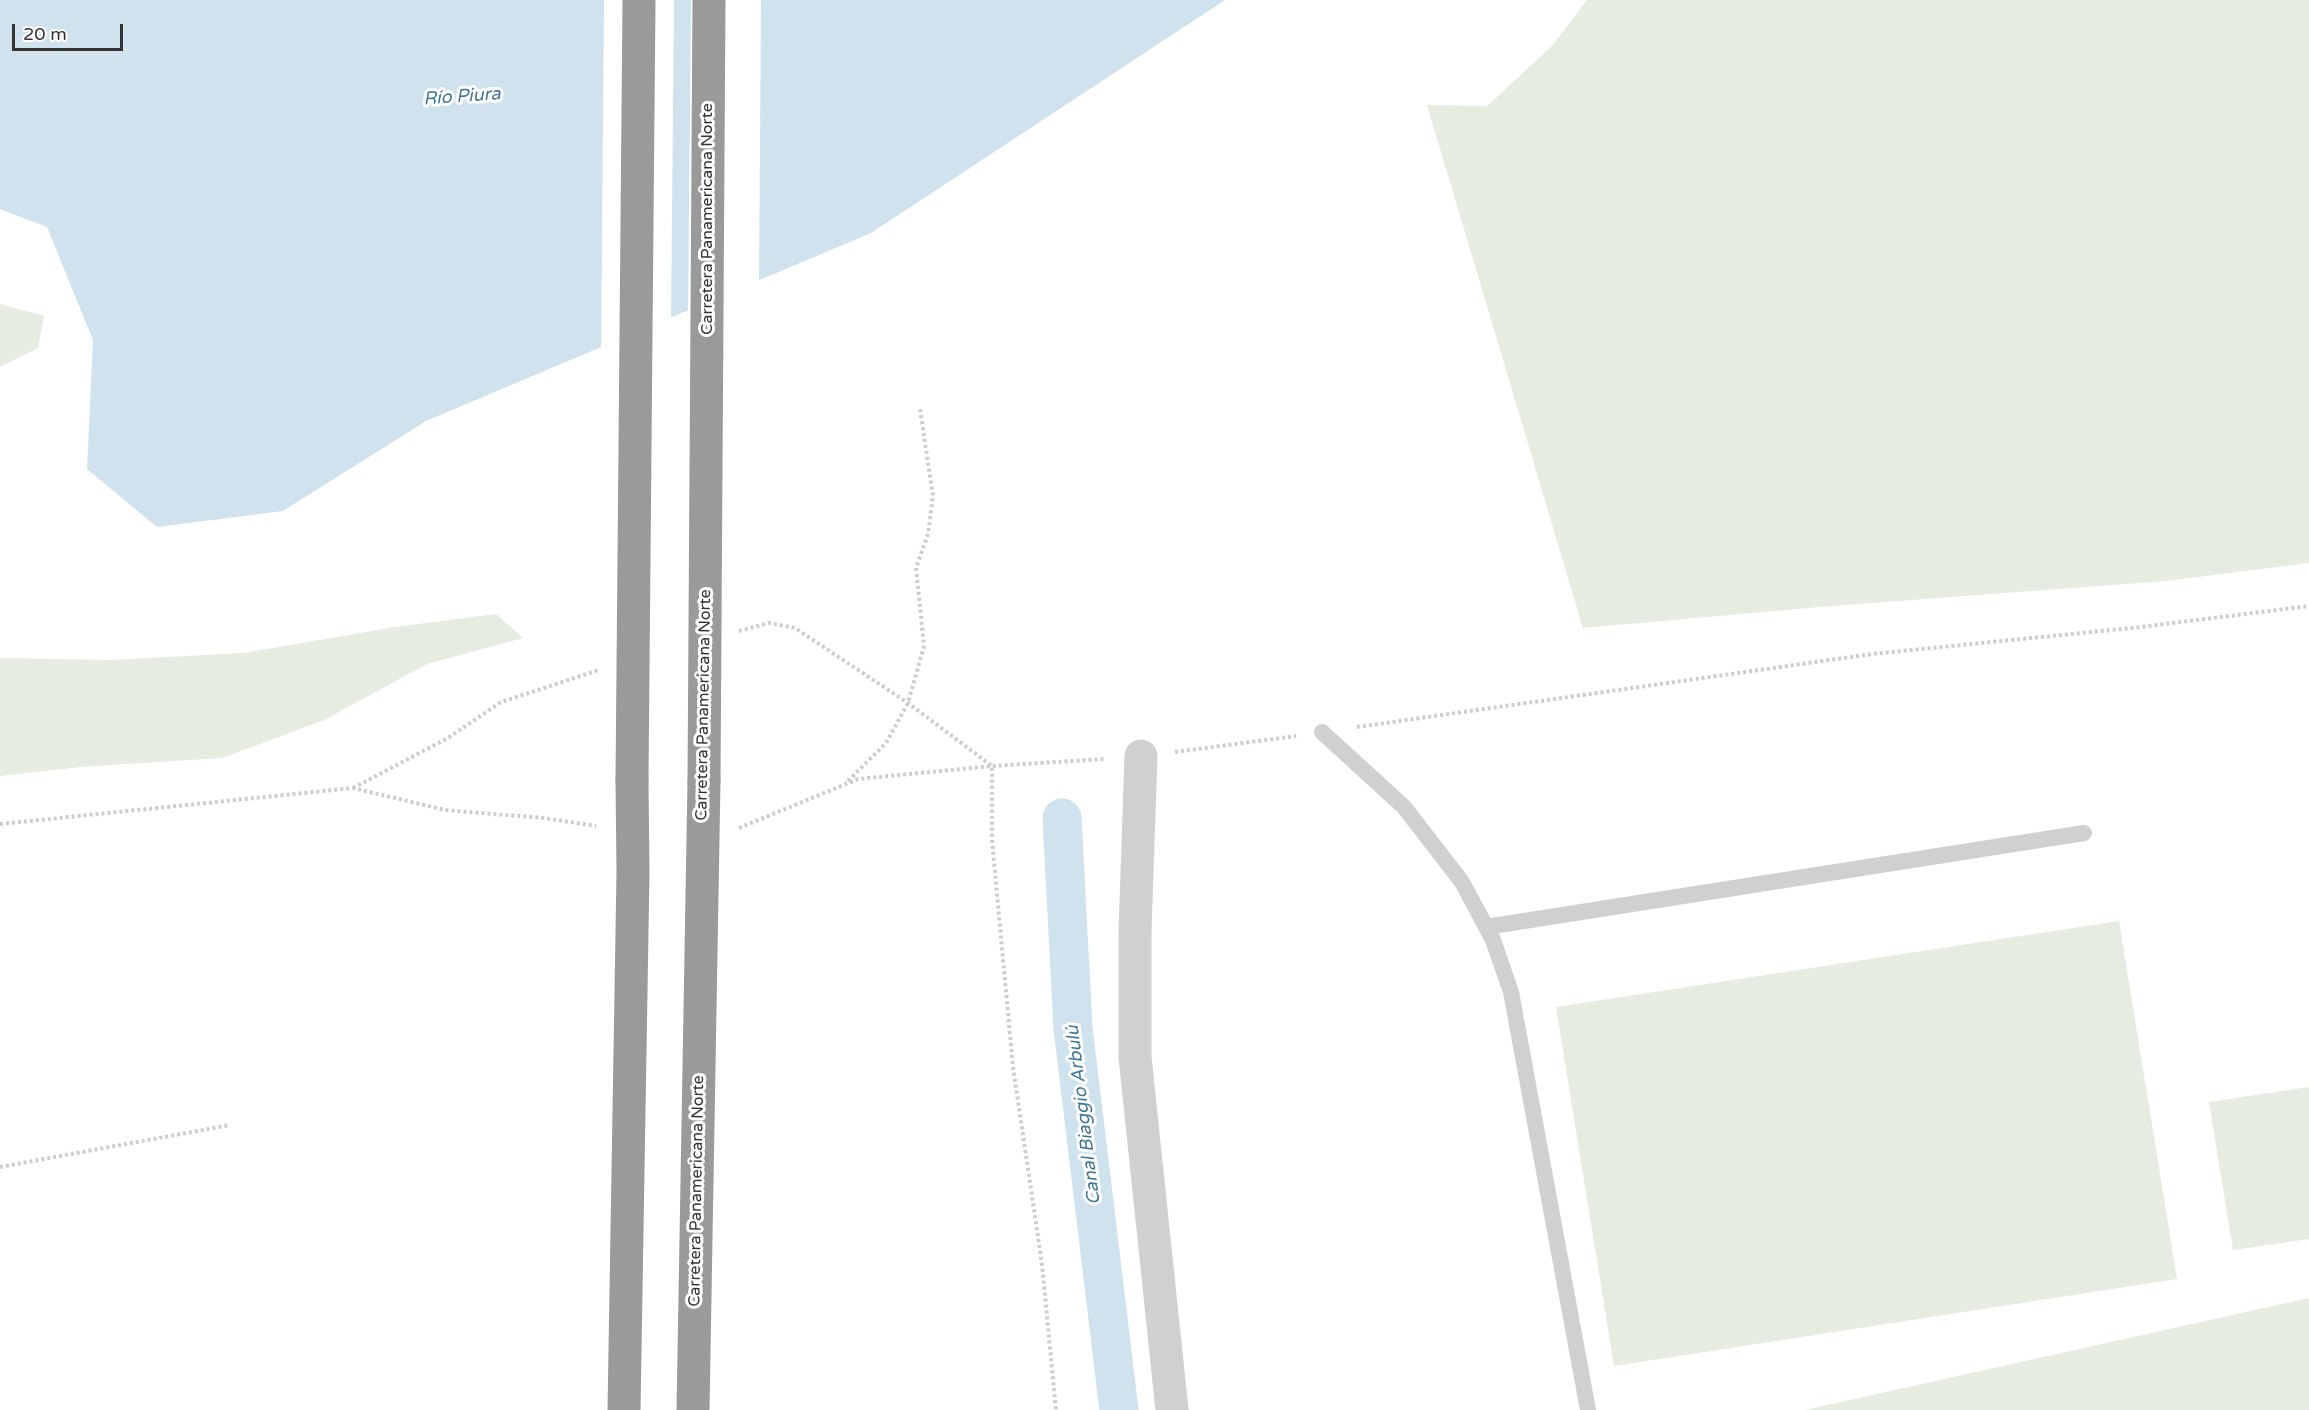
<!DOCTYPE html>
<html>
<head>
<meta charset="utf-8">
<style>
	body { margin:0 }
	#map { position:relative; width:2309px; height:1410px; overflow:hidden; background:#fff; font-family:"Varela Round",sans-serif }
	canvas { display:block }
	.scale { position:absolute; left:12px; top:24px; width:111px; height:27px; box-sizing:border-box; border:3px solid #333; border-top:0; padding-left:8px; font-size:18px; line-height:21px; white-space:nowrap; color:#333; -webkit-text-stroke:4px #fff; paint-order:stroke }
</style>
</head>
<body>
<div id="map">
<canvas width="2309" height="1410"></canvas>
<div class="scale">20 m</div>
</div>
<script>
const ctx = document.querySelector('canvas').getContext('2d');
ctx.lineJoin = 'round';
function fillPath(path, color) {
  ctx.fillStyle = color;
  ctx.fill(path, 'evenodd');
}
function stroke(path, color, width, dash) {
  ctx.strokeStyle = color;
  ctx.lineWidth = width;
  ctx.lineCap = dash ? 'butt' : 'round';
  ctx.setLineDash(dash || []);
  ctx.stroke(path);
}
function write(font, color, halo, rows, align = 'center') {
  ctx.font = font + ' "Varela Round",sans-serif';
  ctx.lineWidth = 6;
  ctx.setLineDash([]);
  ctx.textBaseline = 'middle';
  ctx.strokeStyle = halo;
  ctx.fillStyle = color;
  for (const [text, x, y, turn = 0] of rows) {
    ctx.save();
    ctx.translate(x, y);
    ctx.rotate((+turn || 0) * Math.PI / 180);
    ctx.textAlign = isNaN(turn) ? turn : align;
    if (halo) ctx.strokeText(text, 0, 0);
    ctx.fillText(text, 0, 0);
    ctx.restore();
  }
}
const green = new Path2D(`
	M1587 0H2309V563L2166 581 1831 606 1583 628 1427 105 1487 106 1552 46Z
	M0 304 44 316 38 348 0 367Z
	M496 614 523 638 427 664 324 720 222 758 80 767 0 776V658L110 660 244 653 395 627Z
	M2119 921 2177 1279 1614 1366 1556 1007Z
	M2309 1087V1239L2233 1250 2209 1102Z
	M2309 1298V1410H1805Z`);
const water = new Path2D(`
	M0 0H1225L871 233 426 421 283 511 157 527 87 469 93 340 47 227 0 209Z`);
const pier = new Path2D(`
	M604 0H674L671 320 601 350Z
	M691 0H761L759 284 688 313Z`);
const canal = new Path2D(`
	M1062 818 1073 1028 1119 1410`);
const path = new Path2D(`
	M739 631 769 623 795 628 908 703 992 766V840L1013 1067 1042 1264 1056 1410
	M1357 727 1872 654 2141 627 2309 606
	M1175 752 1296 736
	M848 781 886 743 908 703 924 646 916 568 928 534 933 496 920 409
	M353 788 448 738 501 702 599 670
	M0 824 353 788 445 810 544 818 596 826
	M739 828 858 779 992 766 1105 759
	M0 1167 230 1125`);
const service = new Path2D(`
	M1322 732 1404 807 1462 882 1493 940 1511 992 1588 1410
	M1486 927 2084 833`);
const minor = new Path2D(`
	M1141 756 1135 931V1057L1172 1410`);
const motorway = new Path2D(`
	M624 1410 633 872 632 780
	M693 1410 704 781`);
const motorwayBridge = new Path2D(`
	M632 780 639 0
	M704 781 709 0`);
const streetNames = [
	["Carretera Panamericana Norte",708,219,-90],
	["Carretera Panamericana Norte",704,705,-89],
	["Carretera Panamericana Norte",697,1191,-89]
];
const waterNames = [
	["Río Piura",462,97,-4],
	["Canal Biaggio Arbulú",1084,1115,-97]
];
fillPath(green, '#e6ecdf');
fillPath(water, '#cfe2ee');
fillPath(pier, '#fff');
stroke(canal, '#cfe2ee', 39);
stroke(path, '#cdcdcd', 4, [3, 3]);
stroke(service, '#d0d0d0', 16);
stroke(minor, '#d0d0d0', 33);
stroke(motorway, '#9a9a9a', 33);
stroke(motorwayBridge, '#9a9a9a', 33);
write('16px', '#333', '#fff', streetNames);
write('italic 18px', '#3f7597', '#fff', waterNames);
</script>
</body>
</html>
